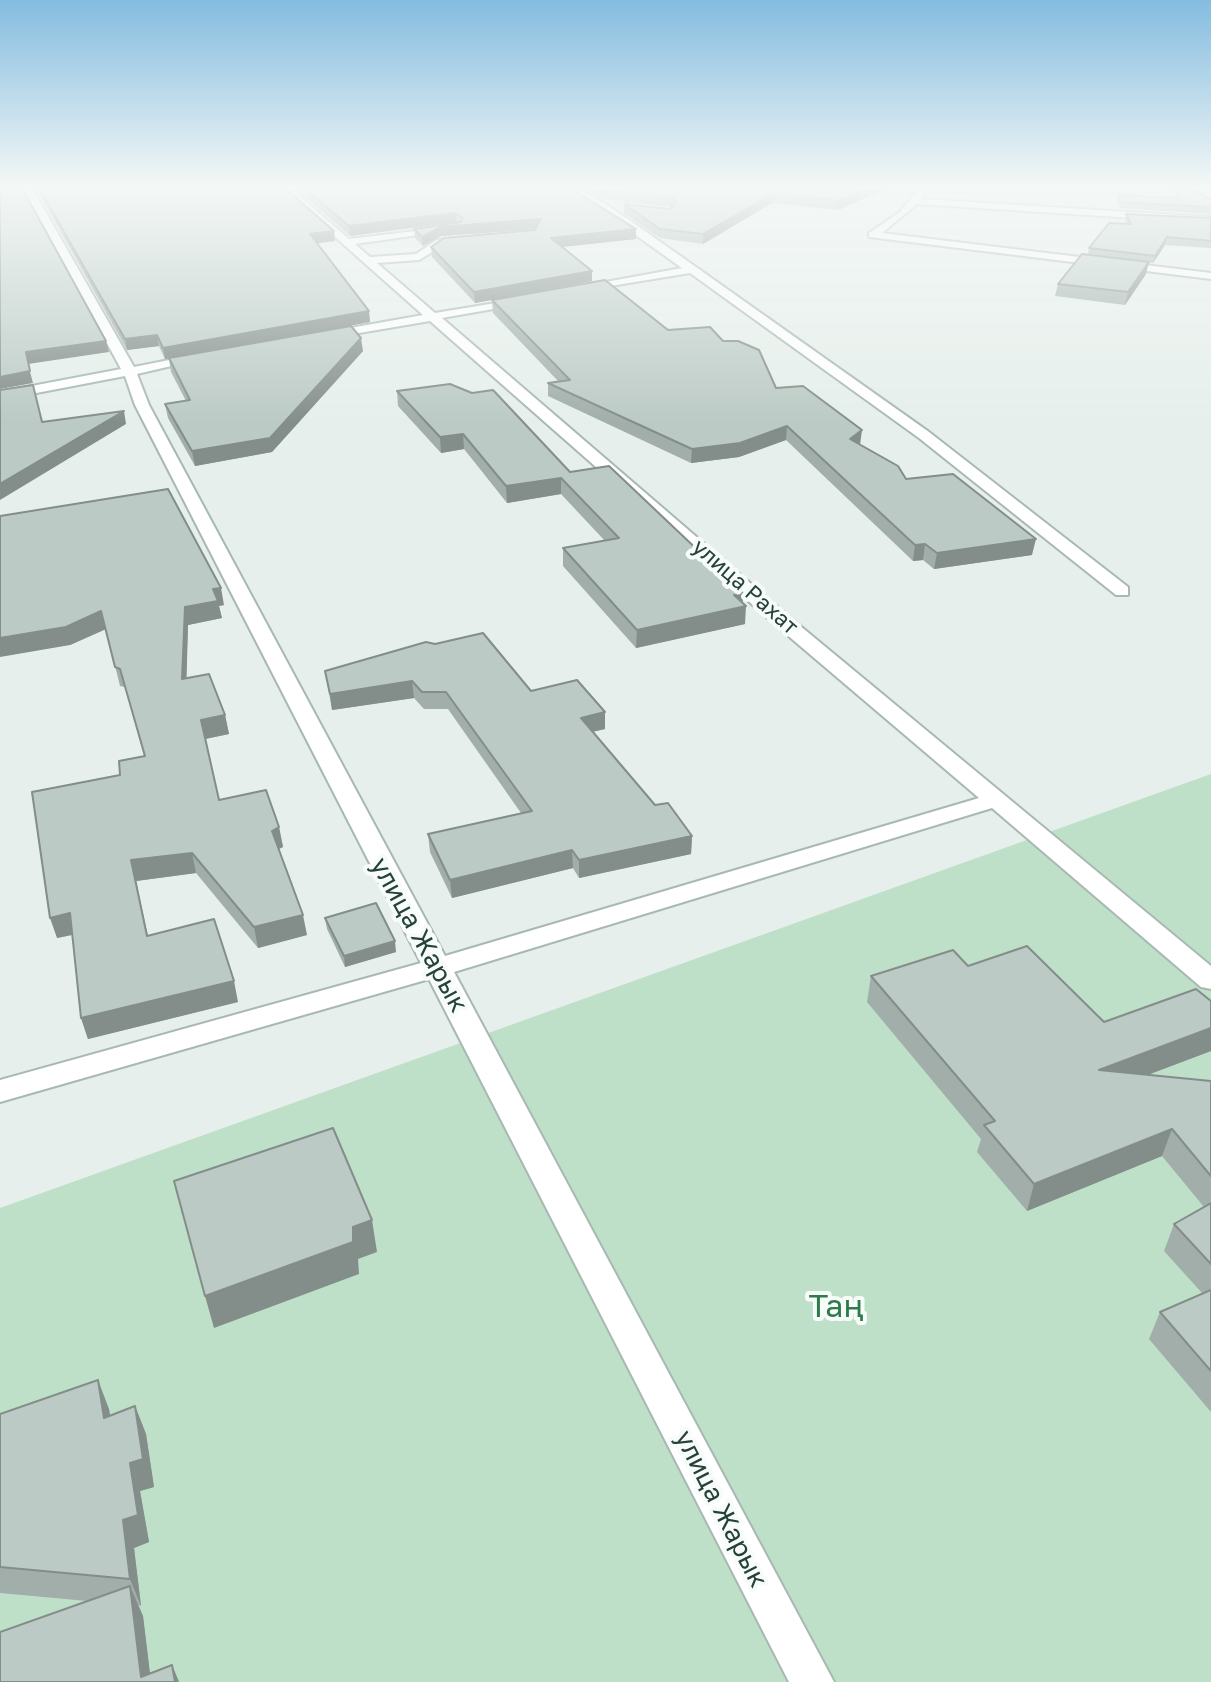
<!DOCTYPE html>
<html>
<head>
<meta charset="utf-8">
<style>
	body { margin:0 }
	canvas { display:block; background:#e6efeb }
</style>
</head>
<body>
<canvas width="1211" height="1682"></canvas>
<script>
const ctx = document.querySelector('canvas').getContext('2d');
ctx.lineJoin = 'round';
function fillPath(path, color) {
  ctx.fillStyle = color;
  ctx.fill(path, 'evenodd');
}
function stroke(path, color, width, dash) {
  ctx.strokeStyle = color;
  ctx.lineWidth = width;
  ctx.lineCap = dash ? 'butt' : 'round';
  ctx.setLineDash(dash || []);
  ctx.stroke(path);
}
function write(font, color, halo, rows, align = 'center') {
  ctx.font = font + ' "Golos Text",sans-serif';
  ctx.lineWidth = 8;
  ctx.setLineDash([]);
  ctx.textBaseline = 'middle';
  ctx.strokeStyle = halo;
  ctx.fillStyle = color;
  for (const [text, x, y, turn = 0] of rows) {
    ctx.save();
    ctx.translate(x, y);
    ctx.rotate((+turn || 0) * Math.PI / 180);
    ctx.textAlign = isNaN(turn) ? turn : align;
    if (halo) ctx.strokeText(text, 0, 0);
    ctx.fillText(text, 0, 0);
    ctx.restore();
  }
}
const green = new Path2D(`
	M1211 774V1682H0V1208Z`);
const street = new Path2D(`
	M23 188H32L134 367 199 354 206 358 137 374 149 405 445 956 979 798 779 628 430 321 318 340 316 337 322 333 423 315 280 188H290L349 239 448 227 453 230 355 244 370 257 416 254 437 240 465 238V242L444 245 419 260 377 263 435 313 526 298V302L522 304 442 318 793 620 1211 966V989L1201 987 992 808 454 972 834 1682H789L429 979 0 1102V1080L421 963 135 405 125 376 0 400V392L121 369Z
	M561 188C586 188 608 206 628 219L929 432 1128 587V595H1116L919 438 690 273 574 292 578 287 682 268 602 211Z
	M920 188H929L921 199 1211 217V223L917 204 882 233 1211 273V279L869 237V233L900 212Z`);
const wall = new Path2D(`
	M36 188H285L335 241 317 243 370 322 250 344 363 351 272 452 195 466 168 418 165 404 186 401 171 372 169 359H165L159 346 127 350Z
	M295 188H570L636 229V239L562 247 592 271V281L475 303 432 257 431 247 535 229 441 236 423 246 415 238 414 229 456 222 350 236Z
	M581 188H887L838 210 772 203 703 244 660 238 624 213V204L670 209 672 207 603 199Z
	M1172 188H1189L1211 199V214L1120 208 1117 202 1118 195 1176 198Z
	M1126 214 1211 218V248L1165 245 1153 263 1148 262 1146 274 1125 305 1055 296 1058 284 1088 255 1089 248 1126 224 1125 220Z
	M492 300 668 330 723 341 776 388 860 445 906 479 1032 555 934 569 923 560 913 561 786 440 739 457 691 463 548 396V383L558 381 493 313Z
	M397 391 570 472 743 593V603L745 624 636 648 563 566V548L605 541 561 494 507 503 464 449 441 453 398 406Z
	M0 516 224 605 219 606 222 618 188 625 186 678 225 715 229 734 205 739 219 800 279 827 283 847 279 849 307 935 258 948 196 873 136 881 148 936 238 1002 88 1039 81 1018 72 935 57 938 120 775 144 756 125 687 120 686 106 629 70 645Z
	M325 671 531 691 605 729 593 732 655 805 692 836 691 854 579 878 573 868 452 898 430 852 428 834 521 813 448 709H424L414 698 332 710Z
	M325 918 396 952 345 967 327 929Z
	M968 966 1104 1022 1211 1051 1148 1075 1211 1081V1412L1149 1339 1160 1312 1202 1293 1164 1251 1174 1224 1204 1207 1162 1156 1027 1211 977 1152 981 1139 867 1002 871 976Z
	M135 1406 146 1434 154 1487 140 1491 149 1542 134 1548 141 1606 138 1605 143 1616 150 1674 172 1665 179 1682H0L87 1601 0 1593V1414L109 1409 110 1416Z`);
const shadedWall = new Path2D(`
	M868 188H887L838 210 839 201Z
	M772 194V203L703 244V234Z
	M455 213 456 222 350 236 349 226Z
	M541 219V229L441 236 423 246 422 237 440 227Z
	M636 229V239L551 248V238Z
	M334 231 335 241 311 244 310 234Z
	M1167 237 1165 245 1153 263 1155 256Z
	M1149 262 1146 274 1125 305 1128 292Z
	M592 271V281L475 303 474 292Z
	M369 311 370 322 165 359 163 348Z
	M157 335 159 346 127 350 125 339Z
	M361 338 363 351 272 452 195 466 192 451Z
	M106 341 109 352 28 364 33 383 0 389V377L26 352Z
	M124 411 126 424 0 500V484Z
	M787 426 786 440 739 457 691 463 692 449Z
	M862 430 860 445 850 439Z
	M463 434 464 449 441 453 440 437Z
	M561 478V494L507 503 506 486Z
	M1036 539 1032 555 934 569 937 553Z
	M925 544 923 560 913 561 915 545Z
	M221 588 224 605 219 606 222 618 188 625 186 698 182 679 185 607 213 589Z
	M743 593 742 607 746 606 745 624 636 648 637 630 734 595Z
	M101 611 106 629 70 645 0 657V638Z
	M412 681 414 698 332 710 330 694Z
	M605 712V729L581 734V718Z
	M225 715 229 734 205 739 201 720Z
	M279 827 283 847 276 850 272 831Z
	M692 836 691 854 579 878V860Z
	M572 850 573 868 452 898 450 880Z
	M192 853 196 873 136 881 152 956 131 860Z
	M70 913 76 934 57 938 50 918Z
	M303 915 307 935 258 948 254 927Z
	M395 941 396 952 345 967 344 956Z
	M234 981 238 1002 88 1039 81 1018Z
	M1211 1028V1051L1091 1096 1099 1070Z
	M1172 1129 1162 1156 1027 1211 1034 1184Z
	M372 1220 377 1252 358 1259 359 1274 214 1328 205 1296 353 1227Z
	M98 1380 109 1409 115 1446 104 1418Z
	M135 1406 146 1434 154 1487 140 1491 149 1542 134 1548 141 1606 130 1579 123 1520Z
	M130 1586 143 1616 151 1682 141 1677Z
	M172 1665 179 1682H175Z`);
const building = new Path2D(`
	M0 188H22L106 341 26 352 30 371 0 377Z
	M39 188H285L334 231 310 234 369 311 163 348 157 335 125 339Z
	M304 188H570L636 229 551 238 592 271 474 292 431 247 444 238 535 230 541 219 440 227 422 237 414 229 461 222 463 218 455 213 349 226Z
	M599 188H868L839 201 772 194 703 234 660 229 624 204 670 209 676 203 674 198 603 190Z
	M1176 188H1189L1211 199V207L1121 202 1118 195 1180 198Z
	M1126 214 1211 218V241L1167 237 1155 256 1089 248 1109 223 1131 224Z
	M1082 254 1149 262 1128 292 1058 284Z
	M605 280 668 330 710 327 723 341H738L759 350 776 388 803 386 862 430 850 439 898 466 906 479 953 474 1036 539 937 553 925 544 915 545 787 426 740 443 692 449 548 383 570 380 492 300Z
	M351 326 361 338 270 438 192 451 165 404 190 400 169 358Z
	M450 384 472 393 493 390 570 472 609 466 743 593 734 595 746 606 637 630 563 548 619 538 561 478 506 486 463 434 440 437 397 391Z
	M33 385 42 422 124 411 0 484V390Z
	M168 489 221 588 213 589 218 601 185 607 182 679 209 674 225 715 201 720 219 800 266 790 279 827 272 831 303 915 254 927 192 853 131 860 147 936 214 919 234 981 81 1018 70 913 50 918 32 792 120 775 119 761 145 756 120 669 115 667 101 611 66 627 0 638V516Z
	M483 633 531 691 577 680 605 712 581 718 655 805 668 803 692 836 579 860 572 850 450 880 428 834 532 811 446 692H422L412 681 330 694 325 671 426 642 435 644Z
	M376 903 395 941 344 956 325 918Z
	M1027 946 1104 1022 1196 989 1211 1001V1028L1099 1070 1211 1081V1176L1172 1129 1034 1184 984 1125 995 1121 871 976 953 950 968 966Z
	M333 1128 372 1220 353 1227V1242L205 1296 174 1181Z
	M1211 1203V1264L1174 1224Z
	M1211 1290V1371L1160 1312Z
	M98 1380 104 1418 135 1406 143 1459 130 1463 138 1515 123 1520 130 1579 0 1567V1414Z
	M130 1586 141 1677 172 1665 175 1682H0V1632Z`);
const farStreetnames = [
	["улица Рахат",745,587,41]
];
const streetNames = [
	["улица Жарык",419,935,61],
	["улица Жарык",721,1509,63]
];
const nearParknames = [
	["Таң",836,1307]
];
fillPath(green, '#bfe0c8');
stroke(street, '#a8b8b2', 4);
fillPath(street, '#fff');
fillPath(wall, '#a1aea9');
fillPath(shadedWall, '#838d89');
fillPath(building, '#bbcac4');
stroke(building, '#838d89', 2);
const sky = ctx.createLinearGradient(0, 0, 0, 424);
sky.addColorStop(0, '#84bce0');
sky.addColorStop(0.44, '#f4f8f6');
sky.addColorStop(1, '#f4f8f600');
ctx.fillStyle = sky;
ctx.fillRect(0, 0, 1211, 424);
write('22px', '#24423a', '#f7fbf9', farStreetnames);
write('26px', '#24423a', '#f7fbf9', streetNames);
write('32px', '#2d7a4b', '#f7fbf9', nearParknames);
</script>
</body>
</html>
